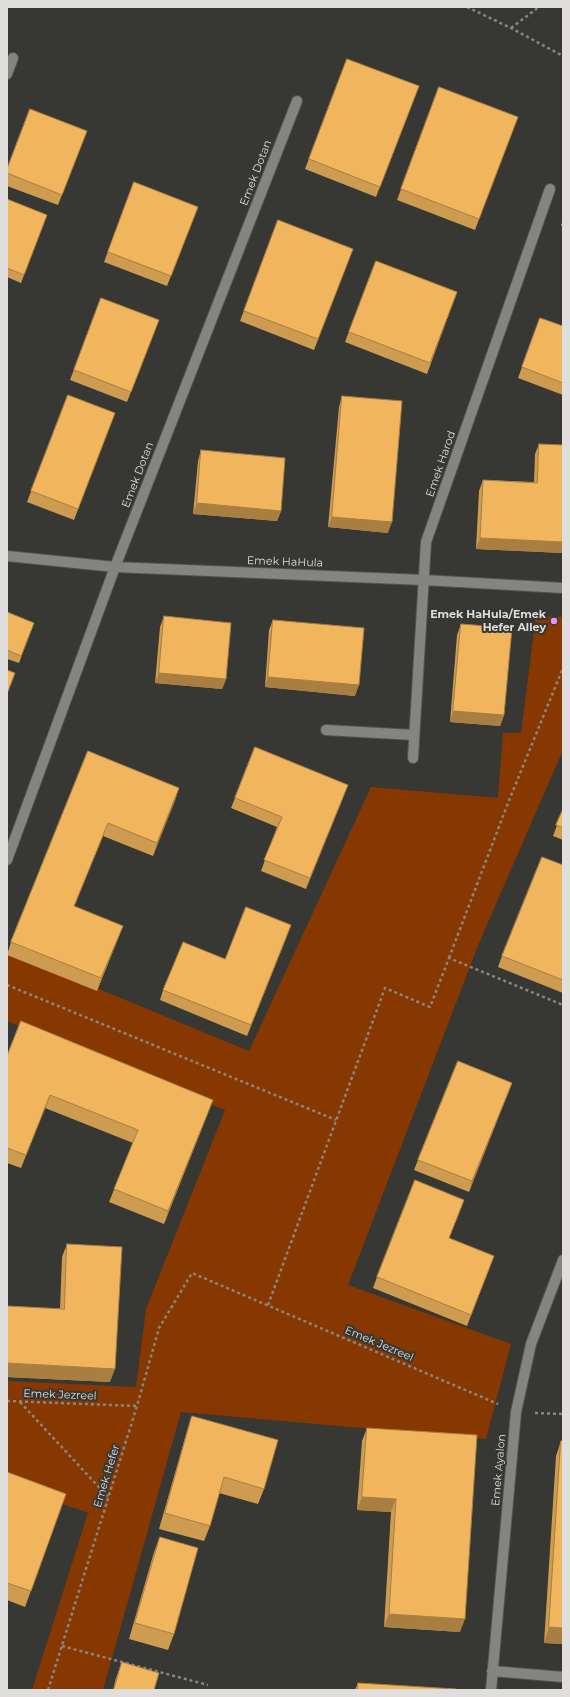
<!DOCTYPE html>
<html>
<head>
<meta charset="utf-8">
<style>
	body { margin:0 }
	#map { position:relative; width:570px; height:1697px; overflow:hidden; background:#373734; font-family:Montserrat,sans-serif }
	canvas { display:block }
	.frame { position:absolute; inset:0; border:8px solid #dfdedd; pointer-events:none }
</style>
</head>
<body>
<div id="map">
<canvas width="570" height="1697"></canvas>
<div class="frame"></div>
</div>
<script>
const ctx = document.querySelector('canvas').getContext('2d');
ctx.lineJoin = 'round';
function fillPath(path, color) {
  ctx.fillStyle = color;
  ctx.fill(path, 'evenodd');
}
function stroke(path, color, width, dash) {
  ctx.strokeStyle = color;
  ctx.lineWidth = width;
  ctx.lineCap = dash ? 'butt' : 'round';
  ctx.setLineDash(dash || []);
  ctx.stroke(path);
}
function write(font, color, halo, rows, align = 'center') {
  ctx.font = font + ' Montserrat,sans-serif';
  ctx.lineWidth = 4;
  ctx.setLineDash([]);
  ctx.textBaseline = 'middle';
  ctx.strokeStyle = halo;
  ctx.fillStyle = color;
  for (const [text, x, y, turn = 0] of rows) {
    ctx.save();
    ctx.translate(x, y);
    ctx.rotate((+turn || 0) * Math.PI / 180);
    ctx.textAlign = isNaN(turn) ? turn : align;
    if (halo) ctx.strokeText(text, 0, 0);
    ctx.fillText(text, 0, 0);
    ctx.restore();
  }
}
const green = new Path2D(`
	M536 616 563 617V750L479 943 348 1285 511 1344 486 1439 181 1412 103 1690H32L88 1513 7 1484V1381L136 1387 146 1309 225 1110 7 1021V951L249 1051 371 787 498 798 503 733H521Z`);
const path = new Path2D(`
	M467 7 511 28 563 56
	M511 28 539 7
	M449 958 508 803 563 668
	M7 985 336 1120
	M268 1305 385 988 430 1007 449 958 563 1005
	M7 1401 137 1406
	M20 1402 108 1497
	M535 1413 563 1414
	M62 1646 208 1685
	M48 1690 137 1406 159 1328 192 1273 498 1404`);
const minor = new Path2D(`
	M7 74 13 58
	M7 556 115 567 424 580 563 588
	M326 730 414 735
	M413 758 426 542 550 189
	M7 860 115 567 297 101
	M492 1671 563 1677
	M491 1690 516 1412 531 1344 563 1260`);
const wall = new Path2D(`
	M347 59 419 86 376 197 305 169Z
	M439 87 518 117 475 230 397 200Z
	M87 131 58 205 7 186V169Z
	M134 182 198 207 167 286 104 262Z
	M7 199 47 215 21 283 7 277Z
	M278 220 353 249 314 350 240 321Z
	M563 221V228L561 225Z
	M376 261 457 292 427 374 345 342Z
	M101 298 159 320 127 402 70 380Z
	M540 318 563 326V395L518 378Z
	M68 395 115 413 74 520 27 502Z
	M342 396 388 533 328 527 339 407Z
	M539 444 563 553 476 549 479 491 483 480 534 482 535 454Z
	M201 450 281 511 277 521 193 514 198 461Z
	M7 612 34 623 19 663 7 659Z
	M164 616 226 679 222 689 155 683 160 627Z
	M273 620 355 696 265 687 269 630Z
	M461 624 504 715 500 726 450 722 457 635Z
	M88 751 179 788 153 856 103 836 74 907 123 926 97 991 7 955 11 942Z
	M344 795 306 889 261 871 277 827 231 808 235 798Z
	M563 809V840L553 836Z
	M563 865V993L498 967 502 956Z
	M287 936 247 1036 160 1000 163 990 225 959Z
	M7 1056 208 1113 164 1224 109 1202 133 1143 45 1108 21 1168 7 1163Z
	M508 1093 469 1192 414 1170 418 1160Z
	M460 1211 449 1238 494 1256 467 1326 373 1288 377 1277Z
	M67 1244 110 1382 7 1377V1306L60 1309 62 1257Z
	M192 1416 264 1489 258 1504 219 1493 210 1526 204 1541 159 1529 187 1431Z
	M367 1428 460 1632 384 1627 391 1512 357 1510 362 1441Z
	M561 1441 563 1644 544 1643 556 1456Z
	M7 1472 66 1494 25 1607 7 1600Z
	M160 1537 174 1634 168 1650 129 1639 154 1552Z
	M122 1662 154 1690H113L116 1678Z
	M358 1683 456 1690H355Z`);
const shadedWall = new Path2D(`
	M197 503 281 511 277 521 193 514Z
	M332 517 392 522 388 533 328 527Z
	M480 538 563 542V553L476 549Z
	M159 673 226 679 222 689 155 683Z
	M268 677 359 685 355 696 265 687Z
	M453 711 504 715 500 726 450 722Z
	M348 785 344 795 306 889 310 878Z
	M179 788 175 801 153 856 157 843Z
	M108 823 103 836 69 919 74 906Z
	M291 925 287 936 247 1036 251 1025Z
	M123 926 118 939 97 991 101 978Z
	M512 1083 508 1093 469 1192 472 1181Z
	M50 1095 45 1108 21 1168 26 1155Z
	M213 1100 208 1113 164 1224 168 1211Z
	M7 1363 115 1369 110 1382 7 1377Z
	M362 1497 396 1499 391 1512 357 1510Z
	M389 1614 465 1619 460 1632 384 1627Z
	M549 1627 563 1628V1644L544 1643Z`);
const building = new Path2D(`
	M347 59 419 86 380 187 309 159Z
	M439 87 518 117 479 219 401 189Z
	M30 109 87 131 62 195 7 173V169Z
	M134 182 198 207 171 276 108 252Z
	M7 199 47 215 24 275 7 268Z
	M278 220 353 249 318 339 244 311Z
	M376 261 457 292 430 363 349 332Z
	M101 298 159 320 131 392 74 370Z
	M540 318 563 326V383L522 367Z
	M68 395 115 413 78 509 31 491Z
	M342 396 402 401 392 522 332 517Z
	M539 444 563 445V542L480 538 483 480 537 483Z
	M201 450 285 458 281 511 197 503Z
	M7 612 34 623 21 656 7 650Z
	M164 616 231 623 226 679 159 673Z
	M273 620 364 628 359 685 268 677Z
	M461 624 512 628 504 715 453 711Z
	M7 670 15 673 7 694Z
	M255 747 348 785 310 878 264 860 282 817 235 798Z
	M88 751 179 788 157 843 108 823 74 906 123 926 101 978 11 942Z
	M563 809V828L556 825Z
	M542 857 563 865V980L502 956Z
	M246 907 291 925 251 1025 163 990 183 942 225 959Z
	M21 1021 213 1100 168 1211 114 1189 138 1130 50 1095 26 1155 7 1148V1056Z
	M458 1061 512 1083 472 1181 418 1160Z
	M415 1180 464 1200 449 1238 494 1256 471 1315 377 1277Z
	M67 1244 122 1247 115 1369 7 1363V1306L64 1309Z
	M192 1416 278 1440 264 1489 224 1477 210 1526 165 1513Z
	M367 1428 477 1435 465 1619 389 1614 396 1499 362 1497Z
	M561 1441H563V1628L549 1627Z
	M7 1472 66 1494 31 1591 7 1583Z
	M160 1537 198 1548 174 1634 135 1623Z
	M122 1662 159 1673 154 1690H114Z
	M358 1683 456 1689V1690H358Z`);
const markers = [
	[554,621,4,"#eb8dfb"]
];
const streetNames = [
	["Emek Dotan",256,173,-69],
	["Emek Harod",441,464,-71],
	["Emek Dotan",138,475,-69],
	["Emek HaHula",285,562,2],
	["Emek Jezreel",379,1344,23],
	["Emek Jezreel",60,1395,2],
	["Emek Ayalon",499,1470,-85],
	["Emek Hefer",107,1476,-73]
];
const poiNames = [
	["Emek HaHula/Emek",546,615],
	["Hefer Alley",546,628]
];
fillPath(green, '#873801');
stroke(minor, '#545452', 12);
stroke(path, '#878684', 2.5, [3, 3]);
stroke(minor, '#848481', 10);
fillPath(wall, '#ce9c50');
fillPath(shadedWall, '#a87f41');
fillPath(building, '#f0b55d');
stroke(building, '#a87f41', 1);
for (const [x, y, r, color] of markers) {
  const dot = new Path2D();
  dot.arc(x, y, r, 0, 2 * Math.PI);
  ctx.fillStyle = color;
  ctx.fill(dot);
  stroke(dot, '#373734', 1.5);
}
write('11px', '#dfdedd', '#373734', streetNames);
write('bold 11px', '#dfdedd', '#373734', poiNames, 'right');
</script>
</body>
</html>
